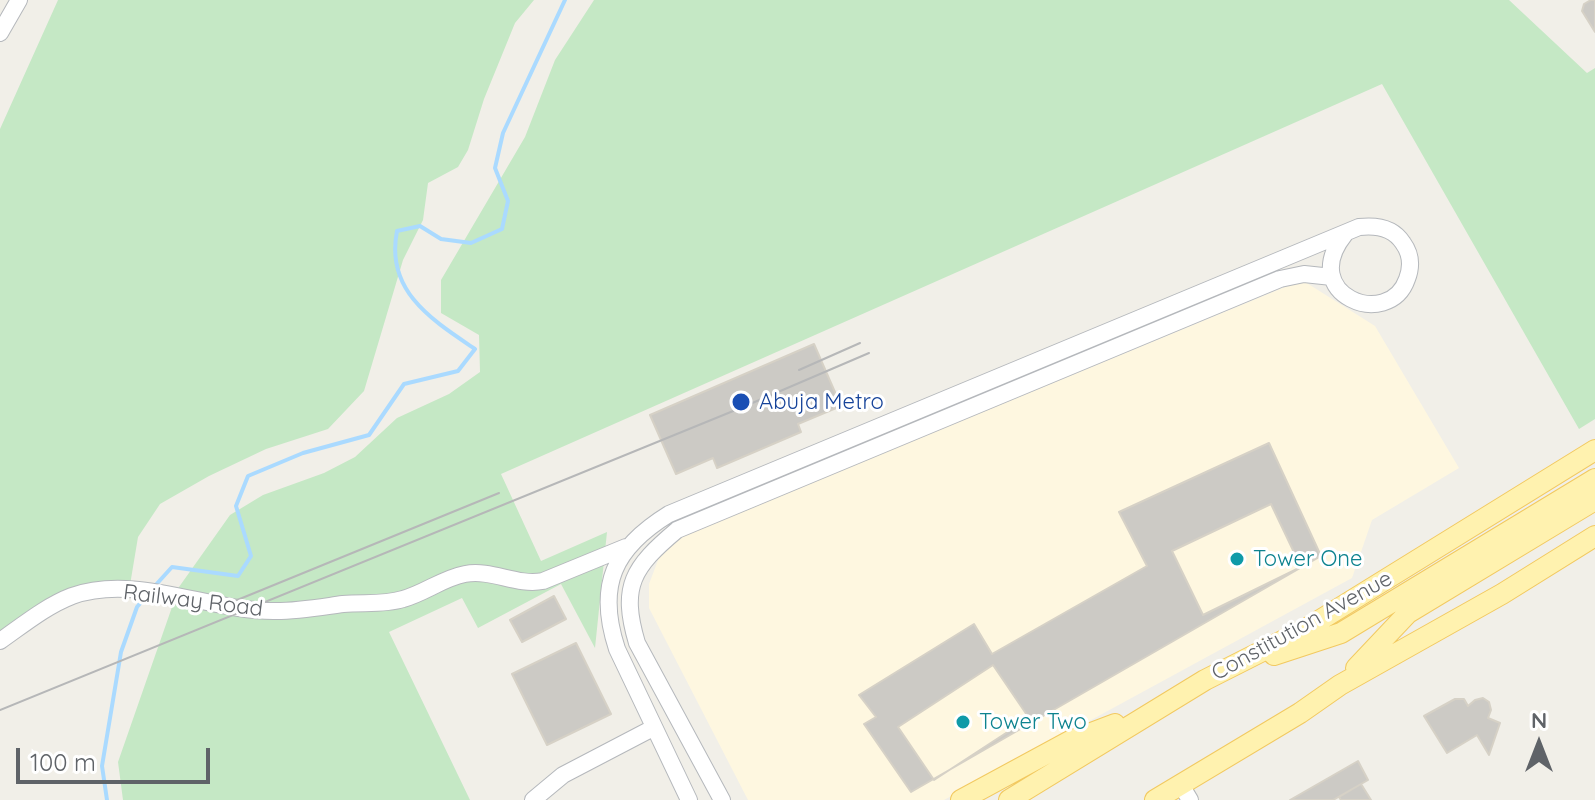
<!DOCTYPE html>
<html>
<head>
<meta charset="utf-8">
<style>
	body { margin:0 }
	#map { position:relative; width:1595px; height:800px; overflow:hidden; background:#f1efe8; font-family:Quicksand,sans-serif }
	canvas { display:block }
	.north { position:absolute; left:1499px; top:704px; width:80px; height:80px; -webkit-text-stroke:6px #fff; paint-order:stroke; rotate:0deg; font-size:22px; font-weight:700; line-height:32px; text-align:center; color:#5f6368 }
	.north::after { content:''; display:block; margin:auto; width:28px; height:36px; background:#5f6368; clip-path:polygon(50% 0,100% 100%,50% 72%,0 100%) }
	.scale { position:absolute; left:16px; top:748px; width:194px; height:36px; box-sizing:border-box; border:4px solid #5f6368; border-top:0; padding-left:10px; font-size:24px; line-height:28px; white-space:nowrap; color:#5f6368; -webkit-text-stroke:6px #fff; paint-order:stroke }
</style>
</head>
<body>
<div id="map">
<canvas width="1595" height="800"></canvas>
<div class="north">N</div>
<div class="scale">100 m</div>
</div>
<script>
const ctx = document.querySelector('canvas').getContext('2d');
ctx.lineJoin = 'round';
function fillPath(path, color) {
  ctx.fillStyle = color;
  ctx.fill(path, 'evenodd');
}
function stroke(path, color, width, dash) {
  ctx.strokeStyle = color;
  ctx.lineWidth = width;
  ctx.lineCap = dash ? 'butt' : 'round';
  ctx.setLineDash(dash || []);
  ctx.stroke(path);
}
function write(font, color, halo, rows, align = 'center') {
  ctx.font = font + ' Quicksand,sans-serif';
  ctx.lineWidth = 6;
  ctx.setLineDash([]);
  ctx.textBaseline = 'middle';
  ctx.strokeStyle = halo;
  ctx.fillStyle = color;
  for (const [text, x, y, turn = 0] of rows) {
    ctx.save();
    ctx.translate(x, y);
    ctx.rotate((+turn || 0) * Math.PI / 180);
    ctx.textAlign = isNaN(turn) ? turn : align;
    if (halo) ctx.strokeText(text, 0, 0);
    ctx.fillText(text, 0, 0);
    ctx.restore();
  }
}
const commercial = new Path2D(`
	M1302 280 1375 326 1459 468 1372 520 1352 578 944 800H748L649 608V584L660 555 681 537Z`);
const green = new Path2D(`
	M58 0H534L515 23 484 99 468 150 458 167 428 183 423 220 403 260 364 391 328 429 266 449 209 476 160 504 138 537 129 591H91L0 641V129Z
	M594 0H1509L1587 73 1595 68V419L1579 429 1382 84 501 474 541 561 607 532 595 648 561 584 478 628 462 598 389 632 470 800H123L118 762 179 587 230 515 263 495 324 473 355 457 397 418 449 394 480 372 479 335 441 313V280L525 137 555 60Z`);
const stream = new Path2D(`
	M153 588 172 567 238 576 251 556 236 506 248 476 303 453 369 435 404 384 458 371 475 349C432 320 385 291 397 231L420 226 441 239 471 243 502 229 508 201 495 168 503 133 565 0
	M107 800 102 766 121 652 137 607 148 594`);
const building = new Path2D(`
	M1591 0H1595V32L1582 11 1584 4Z
	M814 344 841 406 798 424 801 432 717 468 713 458 676 474 650 415Z
	M1269 443 1321 556 911 792 864 724 876 717 859 695 974 624 992 654 1147 566 1119 512Z
	M1271 504 1301 567 1203 615 1172 551Z
	M554 596 566 619 522 642 510 620Z
	M576 643 611 714 547 745 512 674Z
	M993 665 1029 718 934 780 898 727Z
	M1483 698 1489 702 1491 710 1488 718 1500 723 1489 755 1477 735 1447 753 1424 716 1455 699H1464L1468 706 1475 700Z
	M1358 761 1368 780 1333 800H1290Z
	M1361 784 1371 800H1341L1339 797Z`);
const minor = new Path2D(`
	M0 33 19 0
	M0 641C23 625 46 606 72 596 136 573 211 612 276 611 299 611 321 607 343 604 363 602 384 605 403 599 425 593 443 578 465 574 492 569 516 586 543 581L626 547
	M1181 785 1190 800
	M533 800 563 775 653 728
	M689 800 617 649C596 585 614 548 669 514L1359 227C1376 225 1393 227 1403 243 1411 254 1412 266 1407 279 1389 331 1296 295 1345 234
	M722 800 637 643C620 586 633 567 677 530L1280 279 1304 274 1332 277`);
const major = new Path2D(`
	M1274 655 1341 633 1595 479
	M1356 668 1408 613 1595 500
	M961 800 1070 741 1115 724
	M1009 800 1205 680 1304 630 1595 450
	M1155 800 1300 713 1340 685 1502 594 1595 536`);
const tram = new Path2D(`
	M799 370 860 343
	M225 605 499 493
	M0 710 743 407 869 353`);
const markers = [
	[741,402,10,"#1a4fb4"],
	[1237,559,8,"#0f9aa8"],
	[963,722,8,"#0f9aa8"]
];
const transitNames = [
	["Abuja Metro",759,402]
];
const cultureNames = [
	["Tower One",1253,559],
	["Tower Two",979,722]
];
const streetNames = [
	["Railway Road",193,601,7],
	["Constitution Avenue",1302,626,-29]
];
fillPath(commercial, '#fef7e0');
fillPath(green, '#c5e8c5');
stroke(stream, '#aadaff', 4);
fillPath(building, '#cccac5');
stroke(building, '#d6d1c6', 2);
stroke(minor, '#b5b8bc', 18);
stroke(major, '#f2c960', 22);
stroke(minor, '#fff', 16);
stroke(major, '#fff2af', 20);
stroke(tram, '#b6b7b8', 2);
for (const [x, y, r, color] of markers) {
  const dot = new Path2D();
  dot.arc(x, y, r, 0, 2 * Math.PI);
  ctx.fillStyle = color;
  ctx.fill(dot);
  stroke(dot, '#fff', 3);
}
write('22px', '#164399', '#fff', transitNames, 'left');
write('22px', '#0d838f', '#fff', cultureNames, 'left');
write('22px', '#5f6368', '#fff', streetNames);
</script>
</body>
</html>
